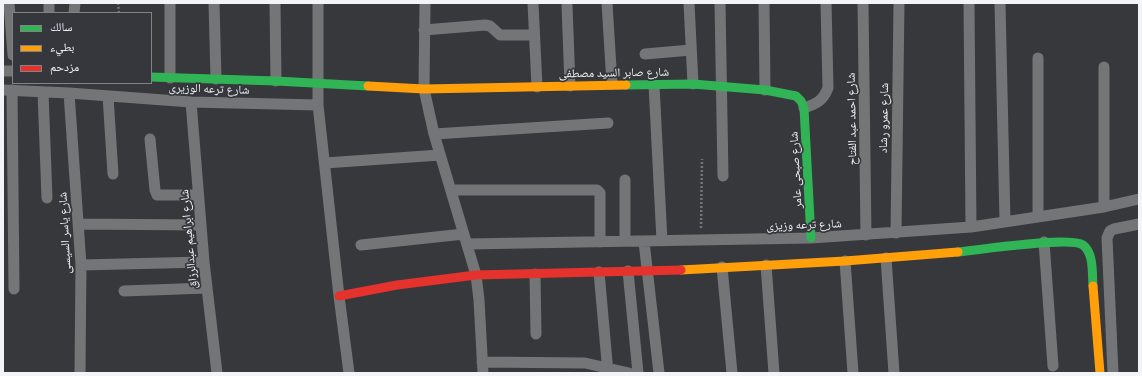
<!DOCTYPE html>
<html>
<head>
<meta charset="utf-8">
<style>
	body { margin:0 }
	#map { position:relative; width:1142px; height:376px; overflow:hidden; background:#36383b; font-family:"IBM Plex Serif","Noto Naskh Arabic",serif }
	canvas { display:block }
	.frame { position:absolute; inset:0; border:4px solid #f3f4f7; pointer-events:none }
	.legend { position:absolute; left:12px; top:12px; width:140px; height:72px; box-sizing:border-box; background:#35373c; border:1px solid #818387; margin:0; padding:5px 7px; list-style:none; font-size:12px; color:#f3f4f7 }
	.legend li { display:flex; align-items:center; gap:8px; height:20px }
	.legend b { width:20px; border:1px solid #818387 }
</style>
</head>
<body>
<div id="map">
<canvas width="1142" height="376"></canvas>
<div class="frame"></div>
<ul class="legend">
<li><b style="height:5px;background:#30b455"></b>سالك</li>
<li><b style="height:5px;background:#ff9f0a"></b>بطيء</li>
<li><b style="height:5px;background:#e5322d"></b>مزدحم</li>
</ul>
</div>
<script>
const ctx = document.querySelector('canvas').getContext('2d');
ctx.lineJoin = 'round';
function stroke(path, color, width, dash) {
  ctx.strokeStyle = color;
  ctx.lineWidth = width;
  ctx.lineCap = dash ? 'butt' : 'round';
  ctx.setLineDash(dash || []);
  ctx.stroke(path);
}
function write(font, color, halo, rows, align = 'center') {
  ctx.font = font + ' "IBM Plex Serif","Noto Naskh Arabic",serif';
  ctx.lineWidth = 3.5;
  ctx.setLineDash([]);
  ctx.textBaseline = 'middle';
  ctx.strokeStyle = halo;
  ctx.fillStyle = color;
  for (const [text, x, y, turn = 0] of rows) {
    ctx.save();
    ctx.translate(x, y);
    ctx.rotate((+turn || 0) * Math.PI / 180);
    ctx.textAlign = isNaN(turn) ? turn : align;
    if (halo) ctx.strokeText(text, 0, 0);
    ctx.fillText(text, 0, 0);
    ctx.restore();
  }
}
const path = new Path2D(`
	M118 3 119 13
	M701 228 702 159`);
const street = new Path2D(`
	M9 3 13 55
	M214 3 216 79
	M275 3 276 81
	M318 3V105L339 296 349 373
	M425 3 424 89 434 134 476 275 479 300 483 373
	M533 3 537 87
	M607 3 612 84
	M689 3 693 84
	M720 3 723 176
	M764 3 765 90
	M863 3 866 235
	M969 3 971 227
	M1000 3 1005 222
	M567 5 570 86
	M49 13V3
	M74 13 75 3
	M424 30 485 25 490 26 500 35H534
	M645 54 691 50
	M1104 67V207
	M3 71H13
	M170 78V3
	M654 85 662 241
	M3 90 69 93 191 102 318 105
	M12 90 14 289
	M43 92 47 198
	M69 93 81 265 80 373
	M108 96 113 174
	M191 102 204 262 217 373
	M804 108C816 104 823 101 828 88L826 3
	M434 134 608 123
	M150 139 155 190 157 195H198
	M325 163 440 155
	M451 190H597L600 193V242
	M1038 216V58
	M79 224 201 225
	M896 233 899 3
	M625 241V180
	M644 242 659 373
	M1044 242 1053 366
	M467 244 811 238 971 227 1104 207 1139 199
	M361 245 464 234
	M886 258 894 373
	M845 261 853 373
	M81 265 204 262
	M766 265 774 373
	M722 267 732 373
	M628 271 638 373
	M599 272 608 373
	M535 274 536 334
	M124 291 207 288
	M482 362 585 363 629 373
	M1113 373 1107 238 1110 231 1114 229 1139 224`);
const fast = new Path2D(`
	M151 77 276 81 368 86
	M626 85 693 84 765 90 796 96 801 101 804 108 811 238
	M958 252C979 250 1070 236 1083 245 1094 253 1092 274 1093 286`);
const slow = new Path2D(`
	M368 86 424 89 626 85
	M681 270 845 261 958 252
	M1093 286 1100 373`);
const jam = new Path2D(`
	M339 296 397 285 476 275 681 270`);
const streetNames = [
	["شارع صابر السيد مصطفى",614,73,-1],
	["شارع ترعه الوزيرى",209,89,2],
	["شارع عمرو رشاد",884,118,-89],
	["شارع احمد عبد الفتاح",852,119,-91],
	["شارع صبحى عامر",796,170,-93],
	["شارع ترعه وزيزى",804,225,-2],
	["شارع ياسر السيسى",65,233,-93],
	["شارع ابراهيم عبدالرزاق",189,239,-95]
];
stroke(path, '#747476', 2.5, [2, 2]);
stroke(street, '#747576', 11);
stroke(fast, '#30b455', 9);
stroke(slow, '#ff9f0a', 9);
stroke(jam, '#e5322d', 9);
write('12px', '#f3f4f7', '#35373c', streetNames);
</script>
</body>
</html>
